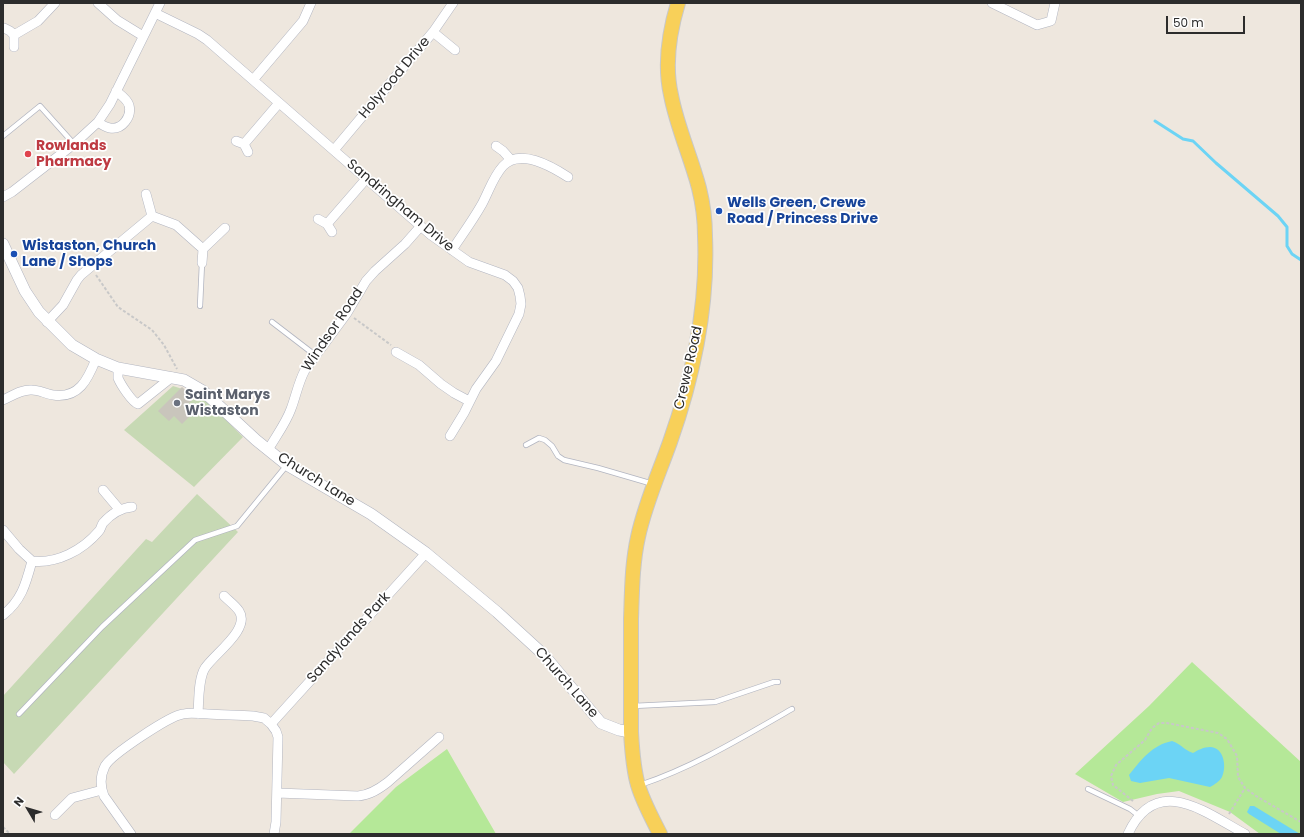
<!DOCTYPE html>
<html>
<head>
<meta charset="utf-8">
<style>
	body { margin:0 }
	#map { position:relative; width:1304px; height:837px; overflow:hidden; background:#eee7de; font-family:Poppins,sans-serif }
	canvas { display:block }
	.frame { position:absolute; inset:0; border:4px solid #2c2c2c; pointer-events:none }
	.north { position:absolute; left:8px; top:789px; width:40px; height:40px; -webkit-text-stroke:3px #fff; paint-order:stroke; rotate:308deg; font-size:11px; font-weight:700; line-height:16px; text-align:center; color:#2c2c2c }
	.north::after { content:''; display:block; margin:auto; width:14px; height:18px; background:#2c2c2c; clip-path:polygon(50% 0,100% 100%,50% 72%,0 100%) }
	.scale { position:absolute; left:1166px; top:16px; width:79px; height:18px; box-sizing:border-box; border:2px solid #2c2c2c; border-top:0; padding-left:5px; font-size:12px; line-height:14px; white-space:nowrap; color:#2c2c2c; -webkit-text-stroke:3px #fff; paint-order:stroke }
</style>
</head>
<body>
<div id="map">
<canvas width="1304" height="837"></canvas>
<div class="frame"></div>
<div class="north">N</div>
<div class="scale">50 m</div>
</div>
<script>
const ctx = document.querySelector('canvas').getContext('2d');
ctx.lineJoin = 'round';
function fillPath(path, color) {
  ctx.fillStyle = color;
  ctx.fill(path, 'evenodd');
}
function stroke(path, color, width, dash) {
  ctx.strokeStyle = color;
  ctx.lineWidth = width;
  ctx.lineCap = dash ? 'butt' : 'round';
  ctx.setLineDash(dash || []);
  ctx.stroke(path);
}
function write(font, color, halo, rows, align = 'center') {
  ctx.font = font + ' Poppins,sans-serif';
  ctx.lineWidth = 3.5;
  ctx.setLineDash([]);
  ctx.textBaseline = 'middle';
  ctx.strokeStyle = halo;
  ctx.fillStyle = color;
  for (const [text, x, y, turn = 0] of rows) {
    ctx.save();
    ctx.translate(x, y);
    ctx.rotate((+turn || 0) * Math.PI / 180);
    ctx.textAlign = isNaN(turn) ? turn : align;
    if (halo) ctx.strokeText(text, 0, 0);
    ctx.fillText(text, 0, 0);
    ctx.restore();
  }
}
const green = new Path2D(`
	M1192 662 1301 762V834H1260L1230 812 1179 791 1157 794 1123 802 1075 774 1149 706Z
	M447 749 496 834H349L396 787Z`);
const cemetery = new Path2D(`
	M173 386 201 395 243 437 194 487 124 430Z
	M197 494 238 532 14 774 3 762V696L146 539 152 542Z`);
const water = new Path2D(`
	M1172 741C1181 744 1184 750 1193 753 1198 750 1204 747 1210 747 1224 747 1227 767 1222 777 1219 782 1215 784 1210 787L1169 778 1140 783 1131 781 1129 775C1141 760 1152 745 1172 741Z
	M1250 806H1254L1300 834H1281L1249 814 1247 812Z`);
const stream = new Path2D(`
	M1155 121 1183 139 1193 141 1216 163 1278 216 1287 227V246L1292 254 1301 260`);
const building = new Path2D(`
	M182 387 194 398 184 408 191 415 182 424 174 416 169 421 158 411Z`);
const path = new Path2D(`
	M96 275 118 307 152 330 164 345 177 369
	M354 318 391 345
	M1133 801 1113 785 1111 776 1116 765 1145 740 1152 728 1159 723H1167L1218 733 1227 739 1237 756 1238 777 1245 788 1256 796 1301 822
	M1229 814 1245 788
	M3 827 10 834`);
const service = new Path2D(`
	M3 136 40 106 74 144
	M200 306 202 263
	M272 322 315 355
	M526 445 539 438 545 440 552 446 558 456 564 460 598 468 653 484
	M633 706 715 702 774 682H778
	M19 714 102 627 195 540 237 526 287 465
	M640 785C694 767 743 737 792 709
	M1088 789 1130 809 1139 816`);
const minor = new Path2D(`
	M98 3 117 20 143 36
	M992 3 1037 25 1051 21 1055 3
	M155 13 198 34 207 40 431 235 469 262 505 275 513 281 518 288 520 296 521 304 519 314 496 361 476 389 464 413 450 436
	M4 28 10 31 14 35 38 21 55 3
	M433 32 455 50
	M14 35V47
	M253 80 303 21 311 3
	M98 122C102 125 105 127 110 128 122 130 132 117 129 105 127 99 121 95 116 91
	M236 141 244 144 248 152
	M244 144 279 103
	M496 146 503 151 511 160
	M334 150 433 32 453 3
	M146 194 152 216
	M3 197 12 192 74 144 98 122 110 104 160 3
	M318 219 327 224 332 232
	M327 224 366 179
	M452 250C462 235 473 220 482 204 489 191 493 177 503 166 520 148 551 166 568 177
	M202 263 203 249
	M47 322 63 305 77 280 81 275 152 216 176 225 203 249 225 228
	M396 352 419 365 441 384 454 393 469 401
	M118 368C118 371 118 375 118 378 121 385 132 402 138 404L172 377
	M3 400C12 396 22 389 32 390 39 390 46 394 53 395 79 399 88 379 96 359
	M268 450C276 436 286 423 291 409 296 396 298 383 305 370L347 313 366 281 375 271 405 244 420 227
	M103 490 119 509
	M3 530 19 549 32 561C57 564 83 550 99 531 101 529 101 526 103 523 111 514 120 508 132 507
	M3 615C22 600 26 583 32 561
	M198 714C199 701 198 679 205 668 214 654 251 629 239 611 235 605 229 601 224 596
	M271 724 426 553
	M277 793 358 796C370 795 379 789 388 782L439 737
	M55 815 72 798 102 790
	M131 834 104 796C100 786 100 776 105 766 111 755 169 716 183 714 191 712 200 714 208 714 223 715 238 715 253 716L264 718 271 724 276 731 278 737 276 822 274 834
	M1128 834C1156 773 1205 812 1245 834`);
const tertiary = new Path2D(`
	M3 244 25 291 39 312 72 345 96 359 118 368 184 380 203 391 256 440 287 465 371 514 426 553 497 612 544 655 601 723 619 730 631 732`);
const primary = new Path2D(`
	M660 834C652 818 643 802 638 785 633 768 632 749 631 732 631 694 631 657 631 619 632 592 632 564 638 537 645 504 659 473 670 442 693 377 708 306 705 236 705 220 703 204 699 188 691 157 677 127 671 95 664 64 669 33 678 3`);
const markers = [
	[28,154,4,"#e0444e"],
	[719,211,4,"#1a4fb4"],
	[14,254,4,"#1a4fb4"],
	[177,403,4,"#6b7280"]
];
const streetNames = [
	["Holyrood Drive",395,78,-50],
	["Sandringham Drive",400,206,40],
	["Windsor Road",333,330,-56],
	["Crewe Road",689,368,-77],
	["Church Lane",316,480,32],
	["Sandylands Park",349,638,-48],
	["Church Lane",566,683,49]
];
const healthNames = [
	["Rowlands",36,146],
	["Pharmacy",36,162]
];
const transitNames = [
	["Wells Green, Crewe",727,203],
	["Road / Princess Drive",727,219],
	["Wistaston, Church",22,246],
	["Lane / Shops",22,262]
];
const worshipNames = [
	["Saint Marys",185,395],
	["Wistaston",185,411]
];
fillPath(green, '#b5e898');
fillPath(cemetery, '#c7d9b4');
fillPath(water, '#6cd4f5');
stroke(stream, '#6cd4f5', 3);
fillPath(building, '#c9c5bc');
stroke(service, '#b2b5c0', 6);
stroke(minor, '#b2b5c0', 10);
stroke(tertiary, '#b2b5c0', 12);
stroke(primary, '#c8c8c8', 16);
stroke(path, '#c8c8c8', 2, [3, 2]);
stroke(service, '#fff', 4.5);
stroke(minor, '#fff', 9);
stroke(tertiary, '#fff', 11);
stroke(primary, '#f8d059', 14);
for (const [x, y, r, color] of markers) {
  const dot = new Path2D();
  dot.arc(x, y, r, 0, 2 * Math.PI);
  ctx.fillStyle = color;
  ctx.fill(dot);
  stroke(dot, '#fff', 1.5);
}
write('14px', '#2c2c2c', '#fff', streetNames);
write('bold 14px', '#be3a42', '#fff', healthNames, 'left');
write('bold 14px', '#164399', '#fff', transitNames, 'left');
write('bold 14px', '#5b616d', '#fff', worshipNames, 'left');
</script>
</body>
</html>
